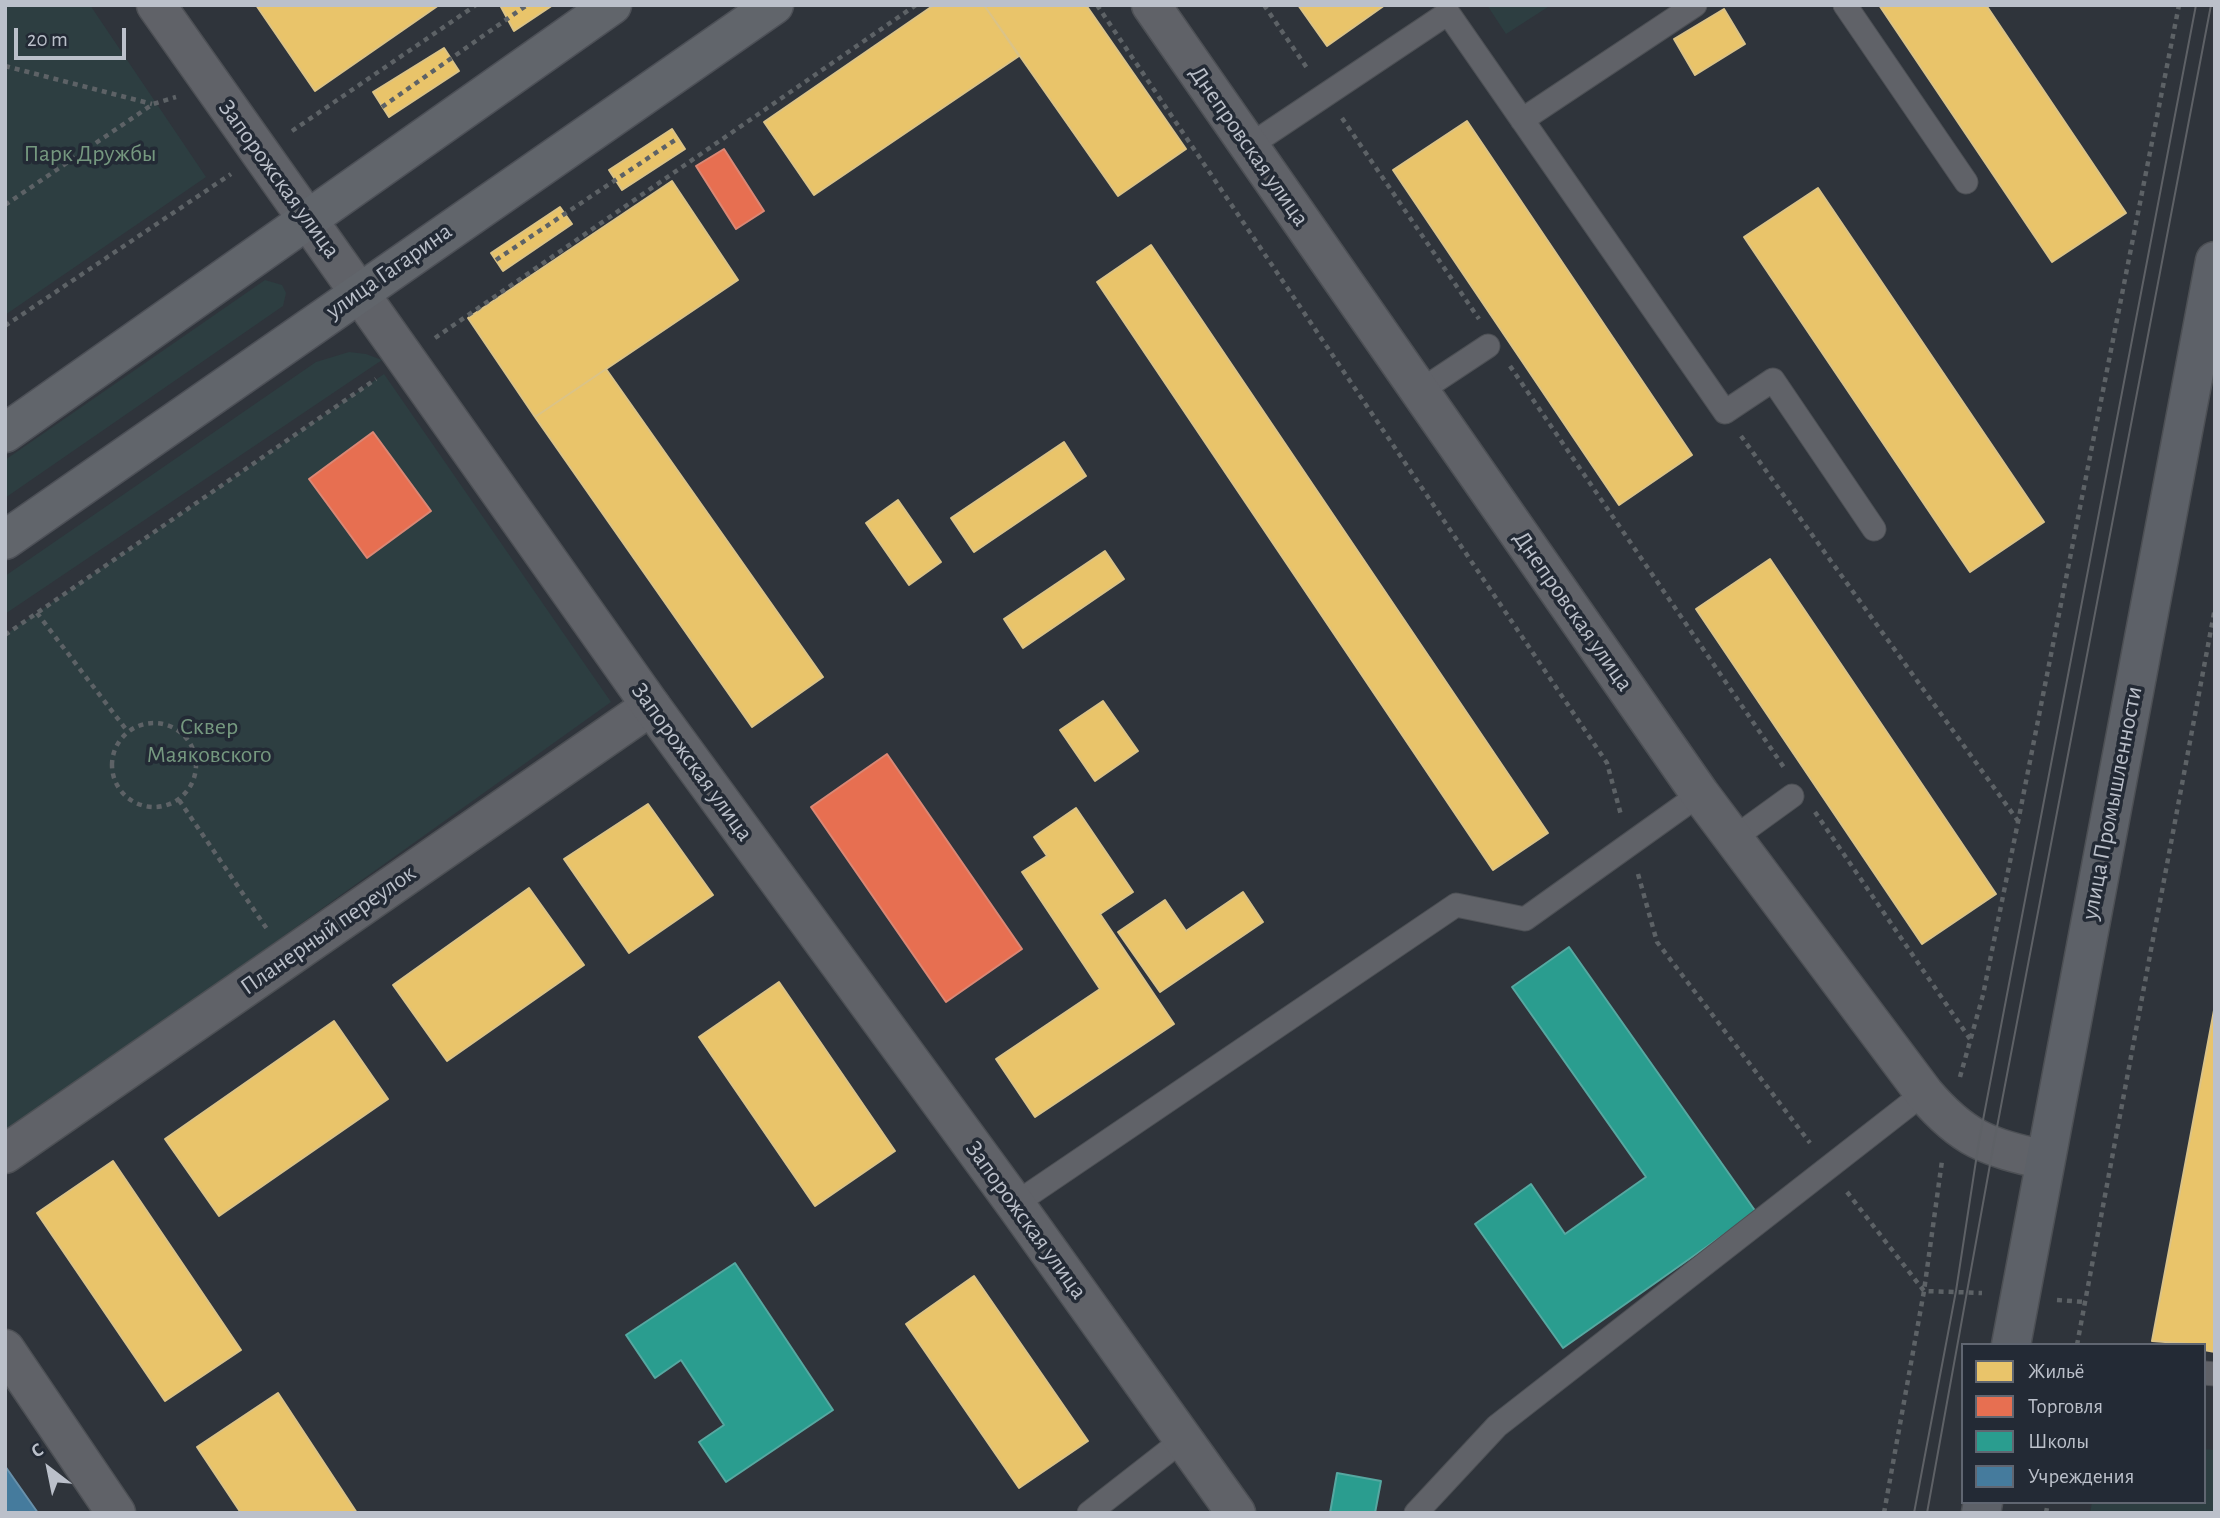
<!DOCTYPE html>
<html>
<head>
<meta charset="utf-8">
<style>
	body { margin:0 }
	#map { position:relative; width:2220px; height:1518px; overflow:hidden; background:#2f343b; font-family:"Alegreya Sans",sans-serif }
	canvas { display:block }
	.frame { position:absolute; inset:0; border:7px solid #bbc0ca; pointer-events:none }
	.legend { position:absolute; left:1961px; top:1343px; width:245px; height:161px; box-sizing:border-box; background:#232a35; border:2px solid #606671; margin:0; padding:9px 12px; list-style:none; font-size:21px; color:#bbc0ca }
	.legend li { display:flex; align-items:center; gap:14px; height:35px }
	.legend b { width:35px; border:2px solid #606671 }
	.north { position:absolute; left:14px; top:1434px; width:70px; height:70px; -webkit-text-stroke:5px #232a35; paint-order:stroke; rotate:328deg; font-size:19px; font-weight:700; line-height:28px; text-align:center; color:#bbc0ca }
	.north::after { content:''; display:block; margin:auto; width:24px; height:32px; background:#bbc0ca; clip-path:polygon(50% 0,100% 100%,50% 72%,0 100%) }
	.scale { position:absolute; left:14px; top:28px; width:112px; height:32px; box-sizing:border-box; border:4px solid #bbc0ca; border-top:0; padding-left:9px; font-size:21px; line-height:24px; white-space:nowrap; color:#bbc0ca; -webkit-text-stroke:5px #232a35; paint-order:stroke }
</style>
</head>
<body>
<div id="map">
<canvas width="2220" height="1518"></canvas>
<div class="frame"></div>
<ul class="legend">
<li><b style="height:19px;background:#e9c46a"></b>Жильё</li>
<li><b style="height:19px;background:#e76f51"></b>Торговля</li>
<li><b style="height:19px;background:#2a9d8f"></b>Школы</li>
<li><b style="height:19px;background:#457b9d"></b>Учреждения</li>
</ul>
<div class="north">С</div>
<div class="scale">20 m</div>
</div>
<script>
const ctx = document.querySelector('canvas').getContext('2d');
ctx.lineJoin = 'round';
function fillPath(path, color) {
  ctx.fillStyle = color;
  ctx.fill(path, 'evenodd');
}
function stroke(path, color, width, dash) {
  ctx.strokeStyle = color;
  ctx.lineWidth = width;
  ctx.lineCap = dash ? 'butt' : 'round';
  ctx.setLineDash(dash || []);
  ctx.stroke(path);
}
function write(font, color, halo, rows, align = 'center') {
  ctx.font = font + ' "Alegreya Sans",sans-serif';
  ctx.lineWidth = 7;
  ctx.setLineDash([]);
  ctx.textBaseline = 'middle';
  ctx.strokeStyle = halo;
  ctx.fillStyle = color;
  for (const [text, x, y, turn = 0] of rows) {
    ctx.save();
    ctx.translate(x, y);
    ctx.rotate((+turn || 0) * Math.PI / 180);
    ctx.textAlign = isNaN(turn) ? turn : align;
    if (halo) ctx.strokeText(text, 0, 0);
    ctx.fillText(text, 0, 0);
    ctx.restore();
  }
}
const green = new Path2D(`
	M5 5H90L206 177 5 315Z
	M1487 5H1551L1506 34Z
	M265 280 282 285 286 293 283 306 5 498V460Z
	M349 352 366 354 382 360 5 614V576L316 362Z
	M384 374 611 702 5 1135V635Z
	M2204 1449 2215 1450V1513H2090L2092 1502H2204Z`);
const homes = new Path2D(`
	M256 5H439L315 91Z
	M500 5H553L514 31Z
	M934 5H984L1019 56 814 195 764 122Z
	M984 5H1086L1186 149 1118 196Z
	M1298 5H1385L1327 46Z
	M1879 5H1986L2126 213 2052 262Z
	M1724 9 1745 44 1695 75 1674 39Z
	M444 48 459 71 389 117 373 92Z
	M1467 121 1692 455 1619 505 1393 170Z
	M672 129 685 149 622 190 609 170Z
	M672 181 738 280 535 417 468 318Z
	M1818 188 2044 522 1970 572 1744 237Z
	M560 207 572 224 503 271 491 253Z
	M1151 245 1548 833 1493 870 1097 282Z
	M606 369 823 677 752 727 535 417Z
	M1064 442 1086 476 974 552 951 518Z
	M898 500 941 562 909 585 866 523Z
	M1105 551 1124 579 1023 648 1004 619Z
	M1770 559 1996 894 1922 944 1696 609Z
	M1103 701 1138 751 1095 781 1060 730Z
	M648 804 713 895 629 953 564 859Z
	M1076 808 1133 892 1100 914 1174 1024 1035 1117 996 1059 1100 989 1022 872 1047 856 1034 837Z
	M529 888 584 965 447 1061 393 985Z
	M1243 892 1263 922 1160 992 1118 932 1165 900 1186 931Z
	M779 982 895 1151 815 1206 699 1037Z
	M2215 1005V1352L2204 1350V1345L2152 1341Z
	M334 1021 388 1099 219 1216 165 1139Z
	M113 1161 241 1350 165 1401 37 1213Z
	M974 1276 1088 1441 1019 1488 906 1324Z
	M278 1393 357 1513H241L197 1447Z`);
const shops = new Path2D(`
	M724 149 764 211 736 229 696 166Z
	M373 432 431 511 367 558 309 479Z
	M887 754 1022 949 946 1002 811 807Z`);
const schools = new Path2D(`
	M1569 947 1756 1212 1563 1348 1475 1224 1531 1184 1565 1234 1646 1177 1512 987Z
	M735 1263 833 1410 726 1482 699 1442 724 1425 681 1360 655 1378 626 1335Z
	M1337 1473 1381 1481 1375 1513H1330Z`);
const public = new Path2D(`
	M5 1466 38 1513H5Z`);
const path = new Path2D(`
	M1097 5 1607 763 1621 815
	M1264 5 1309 71
	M5 66 152 104
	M382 107 527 5
	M1342 118 1479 319
	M292 131 476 5
	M5 205 153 104 176 97
	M496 260 678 138
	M5 326 231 174
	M435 338 916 5
	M1510 366 1785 769
	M1741 436 2018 821
	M37 613 128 732
	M5 635 376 379
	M112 765a42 42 0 1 1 84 0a42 42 0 1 1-84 0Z
	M179 800 267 929
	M1815 812 1970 1039
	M1638 874 1657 942 1810 1143
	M1960 1077 1983 995 2018 822 2179 5
	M1847 1192 1924 1291 1982 1293
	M2057 1300 2084 1302
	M2077 1345 2215 608
	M1884 1513 1924 1291 1942 1161
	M2046 1513 2048 1502`);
const service = new Path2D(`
	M1845 5 1966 182
	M1522 120 1695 5
	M1249 146 1448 13 1725 412 1773 380 1874 529
	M1420 391 1488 346
	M1734 838 1792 796
	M1015 1204 1456 905 1525 919 1700 794
	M2204 1373 2215 1374
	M1089 1513 1185 1438
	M1416 1513 1497 1426 1924 1093`);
const minor = new Path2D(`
	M1151 5 1700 794 1924 1093C1963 1139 1987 1147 2045 1160
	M5 1154 651 706`);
const tertiary = new Path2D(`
	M156 5 651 706 1015 1204 1236 1513
	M5 1349 116 1513`);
const secondary = new Path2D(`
	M2011 1345 2215 261
	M1981 1513 1983 1502`);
const primary = new Path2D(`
	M5 433 612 5
	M5 540 774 5`);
const tram = new Path2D(`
	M1914 1513 1956 1291 1979 1141 2196 5
	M1927 1513 1993 1148 2211 5`);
const streetNames = [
	["Днепровская улица",1249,146,55],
	["Запорожская улица",279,179,54],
	["улица Гагарина",389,271,-35],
	["Днепровская улица",1573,611,55],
	["Запорожская улица",692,762,54],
	["улица Промышленности",2112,803,-79],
	["Планерный переулок",328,930,-35],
	["Запорожская улица",1026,1220,54]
];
const parkNames = [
	["Парк Дружбы",90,154],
	["Сквер",209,727],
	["Маяковского",209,755]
];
fillPath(green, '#2d3e41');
fillPath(homes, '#e9c46a');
stroke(homes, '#dbc387', 2);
fillPath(shops, '#e76f51');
stroke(shops, '#da8775', 2);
fillPath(schools, '#2a9d8f');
stroke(schools, '#56a8a1', 2);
fillPath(public, '#457b9d');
stroke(public, '#6890aa', 2);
stroke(service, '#4d5055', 25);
stroke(minor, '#4d5055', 41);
stroke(tertiary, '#4d5055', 41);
stroke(secondary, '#4d5055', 41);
stroke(primary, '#4d5057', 41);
stroke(path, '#5d6266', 4.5, [5, 5]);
stroke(service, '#606268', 23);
stroke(minor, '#606268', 38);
stroke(tertiary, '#606268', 38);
stroke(secondary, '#5d6168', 38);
stroke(primary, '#61656b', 38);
stroke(tram, '#5e6166', 2);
write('24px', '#bbc0ca', '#232a35', streetNames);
write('24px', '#75987f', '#232a35', parkNames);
</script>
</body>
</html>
